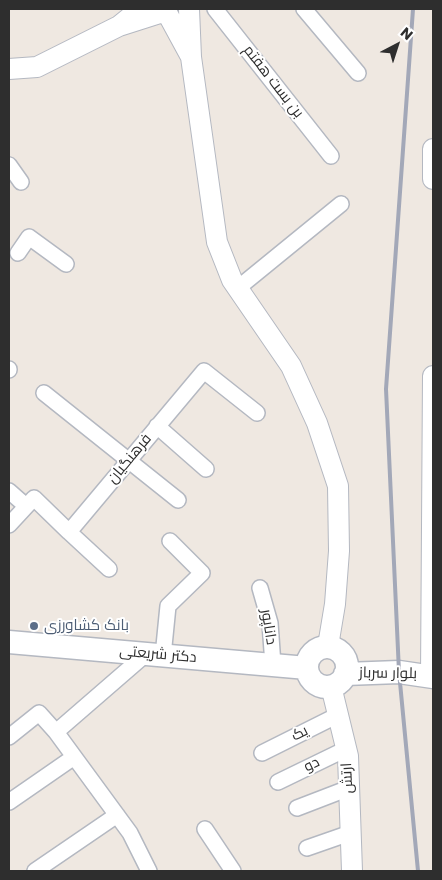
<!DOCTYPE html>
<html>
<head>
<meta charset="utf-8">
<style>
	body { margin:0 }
	#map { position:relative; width:442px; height:880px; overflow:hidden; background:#efe8e1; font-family:Poppins,sans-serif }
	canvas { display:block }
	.frame { position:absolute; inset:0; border:10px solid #2e2e2e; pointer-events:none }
	.north { position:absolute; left:372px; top:20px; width:50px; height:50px; -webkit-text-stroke:4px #fff; paint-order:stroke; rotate:40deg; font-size:14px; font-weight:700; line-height:20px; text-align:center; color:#2e2e2e }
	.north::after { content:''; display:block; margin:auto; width:18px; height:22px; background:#2e2e2e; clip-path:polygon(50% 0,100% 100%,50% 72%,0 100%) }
</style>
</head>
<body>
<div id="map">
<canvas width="442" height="880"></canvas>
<div class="frame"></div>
<div class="north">N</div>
</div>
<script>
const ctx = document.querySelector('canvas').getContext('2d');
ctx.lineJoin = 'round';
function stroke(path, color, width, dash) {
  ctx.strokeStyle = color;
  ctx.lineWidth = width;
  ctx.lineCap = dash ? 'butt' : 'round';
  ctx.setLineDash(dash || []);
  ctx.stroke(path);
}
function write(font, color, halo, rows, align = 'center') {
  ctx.font = font + ' Poppins,Cairo,sans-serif';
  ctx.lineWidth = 4;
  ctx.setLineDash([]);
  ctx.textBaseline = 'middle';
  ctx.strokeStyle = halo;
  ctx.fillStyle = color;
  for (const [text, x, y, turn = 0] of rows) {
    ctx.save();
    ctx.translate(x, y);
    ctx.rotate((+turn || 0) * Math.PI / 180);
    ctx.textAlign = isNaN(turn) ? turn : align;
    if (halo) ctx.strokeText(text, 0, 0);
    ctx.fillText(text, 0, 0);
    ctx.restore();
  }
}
const minor = new Path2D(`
	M215 9 331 156
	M304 9 358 73
	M9 165 21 182
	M18 253 29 237 66 264
	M238 288 341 204
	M9 369V370
	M44 393 178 500
	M157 426 206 469
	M9 491 26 506
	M9 525 34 498 69 532 204 371 257 413
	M69 532 109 569
	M260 588 270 623 273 665
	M146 654 56 732 130 833 149 871
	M163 656 168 606 202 573 170 541
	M9 737 39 713 56 732
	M262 753 338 715
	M278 782 346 749
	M9 802 74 757
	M297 808 349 788
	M205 829 233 871
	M307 848 350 833
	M35 871 117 815`);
const tertiary = new Path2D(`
	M140 9 119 26 166 11 191 57 189 9
	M191 57 217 242 232 280 291 366 317 423 338 486 339 551 335 604 328 646
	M9 69 37 67 119 26
	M433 149V179
	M431 676 433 376
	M331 686 348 756 352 871`);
const secondary = new Path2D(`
	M9 642 307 668
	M307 667a20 20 0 1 1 40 0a20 20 0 1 1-40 0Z
	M345 674 399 672 433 677`);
const rail = new Path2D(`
	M413 9 386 389 399 672 418 871`);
const markers = [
	[34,626,5,"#5c6f8a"]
];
const streetNames = [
	["بن بست هفتم",273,82,52],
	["فرهنگیان",130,459,-50],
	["داناپور",268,627,81],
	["دکتر شریعتی",158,655,5],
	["بلوار سرباز",388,674,1],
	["یک",300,734,-27],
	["دو",312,765,-26],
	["ارتش",348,778,-93]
];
const serviceNames = [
	["بانک کشاورزی",44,626]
];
stroke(minor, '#b4b8c1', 18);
stroke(tertiary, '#b4b8c1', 22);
stroke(secondary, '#b4b8c1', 25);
stroke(minor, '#fff', 15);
stroke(tertiary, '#fff', 20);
stroke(secondary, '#fff', 22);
stroke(rail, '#a3a8b8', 4);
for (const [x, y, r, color] of markers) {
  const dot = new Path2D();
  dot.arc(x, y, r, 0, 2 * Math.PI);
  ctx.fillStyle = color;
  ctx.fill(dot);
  stroke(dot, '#fff', 2);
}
write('15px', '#2e2e2e', '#fff', streetNames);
write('15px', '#4e5e75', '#fff', serviceNames, 'left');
</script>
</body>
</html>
